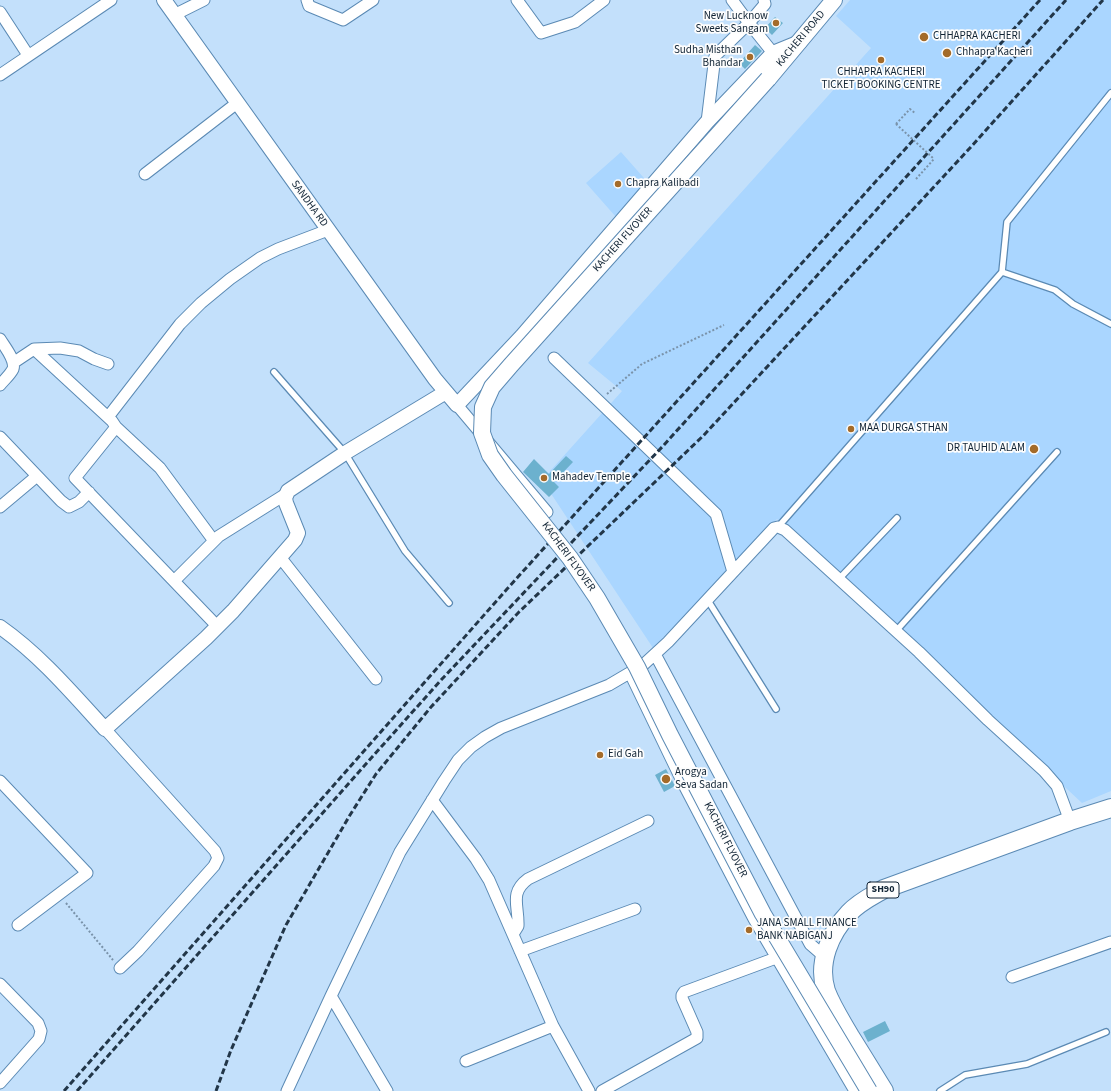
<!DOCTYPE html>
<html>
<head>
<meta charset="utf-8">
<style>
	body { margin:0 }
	canvas { display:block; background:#c3e0fb }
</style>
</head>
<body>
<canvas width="1111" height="1091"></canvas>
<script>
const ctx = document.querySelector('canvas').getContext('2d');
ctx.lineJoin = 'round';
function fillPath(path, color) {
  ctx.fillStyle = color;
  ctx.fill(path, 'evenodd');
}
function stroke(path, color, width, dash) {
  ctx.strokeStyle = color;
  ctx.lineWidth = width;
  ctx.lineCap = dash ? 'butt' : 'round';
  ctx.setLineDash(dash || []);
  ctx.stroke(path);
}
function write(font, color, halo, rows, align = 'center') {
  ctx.font = font + ' "Source Sans 3",sans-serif';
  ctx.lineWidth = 3.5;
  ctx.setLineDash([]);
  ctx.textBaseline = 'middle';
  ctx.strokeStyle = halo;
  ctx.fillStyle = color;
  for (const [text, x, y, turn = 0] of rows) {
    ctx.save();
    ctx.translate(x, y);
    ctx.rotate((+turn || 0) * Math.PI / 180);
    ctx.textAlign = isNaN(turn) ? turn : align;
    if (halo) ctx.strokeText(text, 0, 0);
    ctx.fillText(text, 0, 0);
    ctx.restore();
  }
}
const built = new Path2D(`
	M850 0H1111V791L1082 803 777 519 653 648 542 480 622 391 588 363 871 48 836 16Z
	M621 152 651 186 616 217 586 183Z`);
const building = new Path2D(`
	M775 17 783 23 772 35 765 28Z
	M755 45 762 51 745 69 739 63Z
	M566 456 573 462 554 482 559 487 549 497 523 472 534 459 549 474Z
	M666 769 675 786 664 792 655 775Z
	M885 1021 890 1031 868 1042 863 1032Z`);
const path = new Path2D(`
	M896 124 910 109 915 113
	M916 179 934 159
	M607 394 642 364 724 325
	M66 903 113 960`);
const service = new Path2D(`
	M1002 272 1055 290 1073 304 1111 324
	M274 372 345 453 405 551 449 603
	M778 527 1002 272 1007 222 1111 93
	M838 580 897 518
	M707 599 776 709
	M896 631 1057 452
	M940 1091 965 1075 1027 1064 1106 1032`);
const minor = new Path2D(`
	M307 0 309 6 343 20 373 0
	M517 0 541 33 575 22 604 0
	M732 0 749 23 773 53
	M0 12 28 55
	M174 15 204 0
	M0 75 111 0
	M707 122 715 56 749 23 765 4 764 0
	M145 174 237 103
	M0 339C4 346 16 360 13 369 10 375 4 380 0 385
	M34 349 112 421 116 427 75 478 218 627
	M554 358 716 514 733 572
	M13 363 34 349 60 348 79 351 94 359 108 364
	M457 405 547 512
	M108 417 180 324 201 303 230 279 260 258 278 249 328 230
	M116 427 160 468 214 541
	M0 437 61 501 69 507 79 502 89 492
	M0 507 37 476
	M280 557 376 679
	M175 580 219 536 286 494
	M655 654 810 944 825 957
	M630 673 684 785 754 919 855 1091
	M105 729 215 851 218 858 214 866 138 951 120 968
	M0 781 87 873 18 925
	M432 800 476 859 489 880 553 1026 589 1091
	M513 934 518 926C519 906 509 893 528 879L648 821
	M520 951 635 909
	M1012 977 1111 942
	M0 984 38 1023 41 1031 39 1039 0 1083
	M331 996 387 1091
	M466 1061 553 1026
	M287 1091 331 996 400 852 444 781 458 760 471 747 485 737 501 728 609 685 643 665 668 642 774 528 778 527 785 530 919 652 988 720 1044 771 1057 786 1070 821
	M602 1091 697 1038V1032L682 998V995L684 992 776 958`);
const tertiary = new Path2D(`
	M164 0 435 379 457 405 522 336 707 122 773 53 800 42
	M0 627C40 655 72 693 105 729L206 638 233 611 295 540 298 533 286 503 285 498 288 491 345 453 446 392`);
const secondary = new Path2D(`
	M768 79 834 0`);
const primary = new Path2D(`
	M884 1091C873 1073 862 1055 850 1036 842 1022 832 1007 826 991 817 963 830 933 849 913 859 902 872 896 884 889L1070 821 1111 808`);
const rail = new Path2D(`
	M64 1091 507 589 1040 0
	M77 1091 365 765 442 679 663 446 1066 0
	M216 1091 231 1050 286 925 350 815 376 774 431 707 519 612 703 436 969 149 1103 0`);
const pathBridge = new Path2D(`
	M896 124 934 159`);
const secondaryBridge = new Path2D(`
	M768 79 511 365 492 387 483 407 482 433 490 455 504 475 570 558 597 598 637 667 670 735 763 914 869 1091`);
const markers = [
	[776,23,4,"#a46b29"],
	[924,37,5,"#a46b29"],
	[947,53,5,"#a46b29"],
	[750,57,4,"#a46b29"],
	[881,60,4,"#a46b29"],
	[618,184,4,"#a46b29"],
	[851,429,4,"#a46b29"],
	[1034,449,5,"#a46b29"],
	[544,478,4,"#a46b29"],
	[600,755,4,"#a46b29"],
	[666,779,5,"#a46b29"],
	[749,930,4,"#a46b29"]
];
const shields = [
	[883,890,32]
];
const shieldNames = [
	["SH90",883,890]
];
const poiNames = [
	["New Lucknow",768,17,"right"],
	["Sweets Sangam",768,30,"right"],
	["CHHAPRA KACHERI",933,37],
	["Sudha Misthan",742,51,"right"],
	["Bhandar",742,64,"right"],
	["Chhapra Kacheri",956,53],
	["CHHAPRA KACHERI",881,73,"center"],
	["TICKET BOOKING CENTRE",881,86,"center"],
	["Chapra Kalibadi",626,184],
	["MAA DURGA STHAN",859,429],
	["DR TAUHID ALAM",1025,449,"right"],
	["Mahadev Temple",552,478],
	["Eid Gah",608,755],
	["Arogya",675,773],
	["Seva Sadan",675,786],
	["JANA SMALL FINANCE",757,924],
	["BANK NABIGANJ",757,937]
];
const streetNames = [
	["KACHERI ROAD",801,39,-50],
	["SANDHA RD",309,204,54],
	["KACHERI FLYOVER",623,240,-48],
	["KACHERI FLYOVER",568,557,54],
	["KACHERI FLYOVER",725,840,63]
];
fillPath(built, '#aad6ff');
fillPath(building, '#6cb1ce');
stroke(service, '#5b8ab4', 8);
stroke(minor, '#5b8ab4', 13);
stroke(tertiary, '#5b8ab4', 16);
stroke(secondary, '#5b8ab4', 18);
stroke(primary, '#5b8ab4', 20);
stroke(path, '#7a93aa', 2, [2, 2]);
stroke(service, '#fff', 5.5);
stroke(minor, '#fff', 11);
stroke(tertiary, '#fff', 14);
stroke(secondary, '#fff', 16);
stroke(primary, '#fff', 18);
stroke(rail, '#223648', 3, [6, 3]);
stroke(secondaryBridge, '#5b8ab4', 18, []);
stroke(pathBridge, '#7a93aa', 2, [2, 2]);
stroke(secondaryBridge, '#fff', 16);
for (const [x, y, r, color] of markers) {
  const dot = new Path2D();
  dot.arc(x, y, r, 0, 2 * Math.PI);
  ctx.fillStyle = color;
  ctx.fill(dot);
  stroke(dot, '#fdfdfd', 1.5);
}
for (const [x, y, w] of shields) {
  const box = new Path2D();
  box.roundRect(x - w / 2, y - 8, w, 16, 3);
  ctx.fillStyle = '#fdfdfd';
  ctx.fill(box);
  stroke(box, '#102334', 1);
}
write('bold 10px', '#102334', null, shieldNames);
write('11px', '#102334', '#fdfdfd', poiNames, 'left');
write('11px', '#102334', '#fdfdfd', streetNames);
</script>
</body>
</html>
